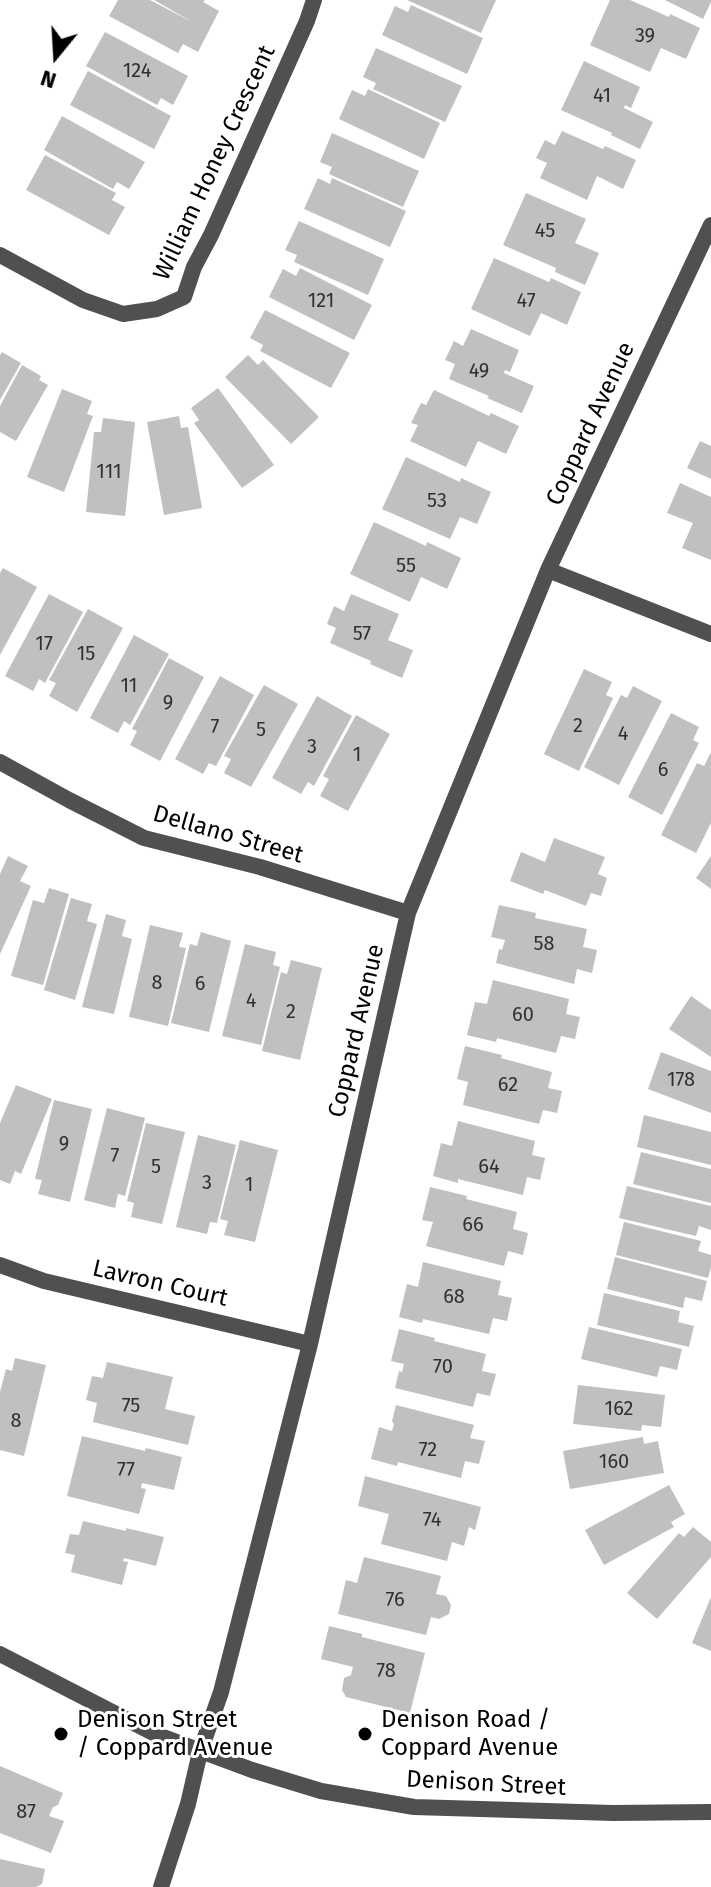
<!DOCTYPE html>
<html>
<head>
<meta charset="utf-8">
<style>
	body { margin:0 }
	#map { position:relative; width:711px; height:1887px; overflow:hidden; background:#fff; font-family:"Fira Sans",sans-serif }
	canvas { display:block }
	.north { position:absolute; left:16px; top:16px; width:80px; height:80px; -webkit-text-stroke:6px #fff; paint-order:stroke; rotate:198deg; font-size:22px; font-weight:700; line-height:32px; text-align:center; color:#000 }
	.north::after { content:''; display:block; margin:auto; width:28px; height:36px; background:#000; clip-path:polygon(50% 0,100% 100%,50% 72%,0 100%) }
</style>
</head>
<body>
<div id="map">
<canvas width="711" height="1887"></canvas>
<div class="north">N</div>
</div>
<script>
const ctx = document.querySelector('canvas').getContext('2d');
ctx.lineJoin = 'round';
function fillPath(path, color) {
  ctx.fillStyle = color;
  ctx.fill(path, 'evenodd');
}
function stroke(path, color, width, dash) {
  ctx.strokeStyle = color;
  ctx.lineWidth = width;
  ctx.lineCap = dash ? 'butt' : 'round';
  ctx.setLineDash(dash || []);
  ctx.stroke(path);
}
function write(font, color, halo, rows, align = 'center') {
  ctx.font = font + ' "Fira Sans",sans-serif';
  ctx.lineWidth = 6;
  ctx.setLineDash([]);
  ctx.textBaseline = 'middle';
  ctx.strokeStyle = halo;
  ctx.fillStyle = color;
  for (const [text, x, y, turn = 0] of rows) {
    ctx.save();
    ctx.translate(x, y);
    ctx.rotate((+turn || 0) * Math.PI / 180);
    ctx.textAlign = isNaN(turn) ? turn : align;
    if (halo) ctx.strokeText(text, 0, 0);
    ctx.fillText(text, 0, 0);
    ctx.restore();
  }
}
const building = new Path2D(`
	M118 0H150L194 23 154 0H205L203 2 219 11 198 52 183 44 178 53 109 16Z
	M407 0H496L481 33Z
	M610 0H630L669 17 670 14 700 28 686 59 661 48 650 72 590 45Z
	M665 0H711V2L703 19Z
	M411 5 483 38 467 74 382 35 395 6 408 12Z
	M105 32 188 76 173 105 161 98 157 105 86 66Z
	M376 48 462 86 445 122 373 89 376 83 363 77Z
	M584 61 640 87 631 108 625 105 624 108 653 122 640 149 611 135 612 133 561 110Z
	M88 71 171 116 154 149 70 105Z
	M368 89 440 123 424 159 339 119 352 90 365 96Z
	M62 116 145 162 129 189 117 182 113 189 44 150Z
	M562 131 603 149 605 146 636 160 623 189 597 176 587 200 540 178 547 163 536 158 545 140 555 145Z
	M332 133 419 171 403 207 329 174 332 167 320 162Z
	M45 155 116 193 112 200 125 207 109 235 26 190Z
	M318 178 330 184 332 178 406 211 390 247 304 209Z
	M526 193 586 219 575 243 599 253 585 285 555 272 556 268 503 245Z
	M299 221 384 259 368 295 294 262 297 255 285 250Z
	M494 258 549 282 551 278 581 292 567 325 541 313 530 336 471 309Z
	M300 268 372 305 354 340 269 297 283 269 296 276Z
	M265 310 350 353 331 388 260 351 263 345 250 338Z
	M471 329 519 350 510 372 505 370 504 373 534 386 522 413 487 398 489 396 449 379 455 364 445 360 454 341 463 346Z
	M2 352 21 363 0 400V355Z
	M248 355 258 365 263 360 319 417 291 444 225 377Z
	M22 365 41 376 39 380 48 385 16 441 0 432V406Z
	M218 388 274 465 242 488 194 423 199 420 191 408Z
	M62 389 92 401 87 414 93 416 64 492 27 477Z
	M434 390 489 416 491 413 519 426 506 454 478 441 466 467 410 441 418 425 411 423 421 403 426 405Z
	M179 416 181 428 188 427 202 508 164 515 147 422Z
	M103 418 135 422 125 516 86 512 94 432H101Z
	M700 441 711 446V479L687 468Z
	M406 457 460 482 461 478 491 492 477 524 460 517 450 539 382 509Z
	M680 483 711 497V560L682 548 693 523 667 513Z
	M374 522 426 546 427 542 461 558 447 589 421 577 410 602 350 574Z
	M3 568 37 587 0 655V573Z
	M49 594 83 612 45 683 39 679 33 691 5 676Z
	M351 594 399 614 388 640 413 650 402 678 370 664 371 661 330 643 336 628 327 624 334 606 344 611Z
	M88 609 123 628 77 712 49 696 56 683 49 680Z
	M134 635 169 654 130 725 124 721 118 733 90 718Z
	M169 658 204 677 160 761 130 745 137 731 132 729Z
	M584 669 612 682 606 695 613 698 579 771 544 754Z
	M220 676 254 695 216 766 209 763 203 774 175 759Z
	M264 685 298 704 251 787 224 773 231 759 224 756Z
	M633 686 662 701 619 785 584 767 621 695 627 698Z
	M317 696 352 716 314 786 308 782 301 794 272 778Z
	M671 713 699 727 693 740 699 743 662 815 628 797Z
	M356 715 390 734 348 811 320 796 329 779 323 776Z
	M711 752V823L696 853 661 835 697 763 704 766Z
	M554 838 605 857 598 874 607 878 601 896 591 893 586 906 545 890 543 894 510 881 521 852 545 862Z
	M8 856 28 866 20 881 31 886 0 954V874Z
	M711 856V889L696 878Z
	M49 888 69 894 43 985 11 976 33 900 44 903Z
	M71 898 92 904 87 921 97 924 75 1000 44 990Z
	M499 905 536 913 535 918 587 929 583 947 597 950 592 973 577 969 574 984 496 963 499 949 502 950 505 940 491 937Z
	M106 914 126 920 122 936 132 939 114 1014 82 1007Z
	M150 925 183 933 179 947 186 948 168 1026 129 1017Z
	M201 932 231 941 209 1032 171 1023 190 944 197 946Z
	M245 944 276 952 273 965 280 967 261 1045 222 1036Z
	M291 960 322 968 300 1060 262 1051 281 972 287 974Z
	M493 980 569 999 566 1014 580 1017 575 1039 561 1036 556 1053 497 1038 496 1042 467 1035 475 1002 487 1004Z
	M691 996 711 1010V1057L669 1029Z
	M465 1046 502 1055 501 1058 552 1072 548 1088 562 1091 557 1113 543 1110 539 1124 463 1105 468 1082 457 1079Z
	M661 1052 711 1071V1113L648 1089Z
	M16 1085 52 1099 21 1174 15 1171 10 1184 0 1180V1123Z
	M54 1100 92 1109 70 1202 38 1194 42 1180 35 1179Z
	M107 1108 145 1118 125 1196 118 1194 115 1208 84 1200Z
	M644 1115 711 1132V1165L637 1147Z
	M458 1121 535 1141 532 1155 545 1158 540 1180 527 1177 523 1195 458 1179V1183L433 1176 441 1143 452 1146Z
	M146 1123 185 1132 162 1224 131 1217 134 1203 127 1201Z
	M198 1135 236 1145 217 1223 210 1222 207 1234 176 1227Z
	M240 1140 278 1150 255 1242 224 1235 228 1221 220 1219Z
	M641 1152 711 1169V1203L633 1184Z
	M627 1186 711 1206V1230L699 1226 696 1236 619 1218Z
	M430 1187 467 1196 466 1199 517 1212 513 1229 528 1233 523 1255 508 1251 504 1266 426 1246 433 1222 422 1220Z
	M624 1222 701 1241 698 1251 711 1255V1267L708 1278 616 1255Z
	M615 1257 707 1281 702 1301 685 1297 683 1308 607 1289Z
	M423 1262 501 1281 498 1295 512 1298 507 1321 493 1318 489 1334 423 1319 422 1323 399 1317 407 1284 418 1287Z
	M604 1293 680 1311 678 1322 694 1326 689 1347 597 1325Z
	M589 1327 682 1349 677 1370 660 1366 657 1377 581 1359Z
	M399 1329 435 1338 434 1341 486 1354 482 1371 496 1374 490 1396 477 1393 473 1407 395 1388 399 1371 402 1372 404 1364 391 1361Z
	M15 1358 46 1365 24 1456 0 1450V1392L6 1369 12 1371Z
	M107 1362 173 1377 165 1409 195 1416 188 1445 93 1422 97 1403 86 1400 92 1376 103 1378Z
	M578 1385 665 1395 661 1427 642 1425 641 1431 573 1424Z
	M396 1405 474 1425 470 1438 485 1441 479 1464 465 1461 461 1478 398 1462 397 1466 371 1459 379 1427 392 1431 394 1424 392 1421Z
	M82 1436 145 1451 146 1448 182 1457 174 1490 142 1483 141 1488 146 1489 139 1514 67 1496Z
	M643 1437 644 1444 658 1441 664 1473 570 1489 563 1451Z
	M365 1476 481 1507 475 1530 469 1527 464 1546 452 1542 447 1561 381 1544 389 1514 358 1506Z
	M669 1485 685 1514 671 1522 674 1527 604 1565 585 1530Z
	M83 1521 126 1531V1528L164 1537 156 1566 124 1558 123 1561 128 1562 122 1585 71 1572 75 1555 65 1553 70 1534 79 1535Z
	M693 1527 711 1542V1557L657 1619 627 1593 679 1533 684 1537Z
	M364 1557 441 1576 436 1594 446 1596 451 1605 449 1614 439 1619 431 1617 426 1635 338 1614 346 1580 357 1583Z
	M711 1597V1651L692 1643Z
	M329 1626 362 1634V1637L425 1653 410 1713 346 1697 342 1690 344 1678 351 1675 353 1667 321 1659Z
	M0 1766 63 1793 58 1805 53 1807 49 1816 64 1821 51 1853 0 1833Z
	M0 1859 45 1869 42 1884 36 1887H0Z`);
const minor = new Path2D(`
	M0 255 83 300 123 314 157 309 184 297 194 267 211 235 307 21 314 0
	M548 570 711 634
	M0 762 69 800 144 838 260 867 408 913
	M0 1265 44 1281 310 1344
	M161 1887 188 1804 200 1752 221 1692 310 1344 408 913 548 570 711 225`);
const tertiary = new Path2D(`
	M0 1654 155 1734 252 1770 321 1791 414 1807 613 1813 711 1812`);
const markers = [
	[61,1734,8,"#000"],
	[365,1734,8,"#000"]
];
const numberNames = [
	["39",645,36],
	["124",137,71],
	["41",602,96],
	["45",545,231],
	["121",321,301],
	["47",526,301],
	["49",479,371],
	["111",109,472],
	["53",437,501],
	["55",406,566],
	["57",362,634],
	["17",44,644],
	["15",86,654],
	["11",129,686],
	["9",168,703],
	["2",578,726],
	["7",215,727],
	["5",261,730],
	["4",623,734],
	["3",312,747],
	["1",357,755],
	["6",663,770],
	["58",544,944],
	["8",157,983],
	["6",200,984],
	["4",251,1001],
	["2",291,1012],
	["60",523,1015],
	["178",681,1080],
	["62",508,1085],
	["9",64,1144],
	["7",115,1156],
	["5",156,1167],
	["64",489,1167],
	["3",207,1183],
	["1",249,1185],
	["66",473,1225],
	["68",454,1297],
	["70",443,1367],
	["75",131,1406],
	["162",619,1409],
	["8",16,1421],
	["72",428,1450],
	["160",614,1462],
	["77",126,1470],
	["74",432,1520],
	["76",395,1600],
	["78",386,1671],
	["87",26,1812]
];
const streetNames = [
	["William Honey Crescent",215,163,-65],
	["Coppard Avenue",591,424,-65],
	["Dellano Street",228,835,16],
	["Coppard Avenue",357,1031,-77],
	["Lavron Court",160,1284,13],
	["Denison Street",486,1784,3]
];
const poiNames = [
	["Denison Street",77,1720],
	["/ Coppard Avenue",77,1748],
	["Denison Road /",381,1720],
	["Coppard Avenue",381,1748]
];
fillPath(building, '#c0c0c0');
stroke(minor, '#505050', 16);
stroke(tertiary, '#505050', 16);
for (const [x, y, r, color] of markers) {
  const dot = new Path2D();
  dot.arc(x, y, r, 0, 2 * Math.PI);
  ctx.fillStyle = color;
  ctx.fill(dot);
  stroke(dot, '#fff', 3);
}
write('20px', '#303030', null, numberNames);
write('24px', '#000', '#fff', streetNames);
write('24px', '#000', '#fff', poiNames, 'left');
</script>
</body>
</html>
